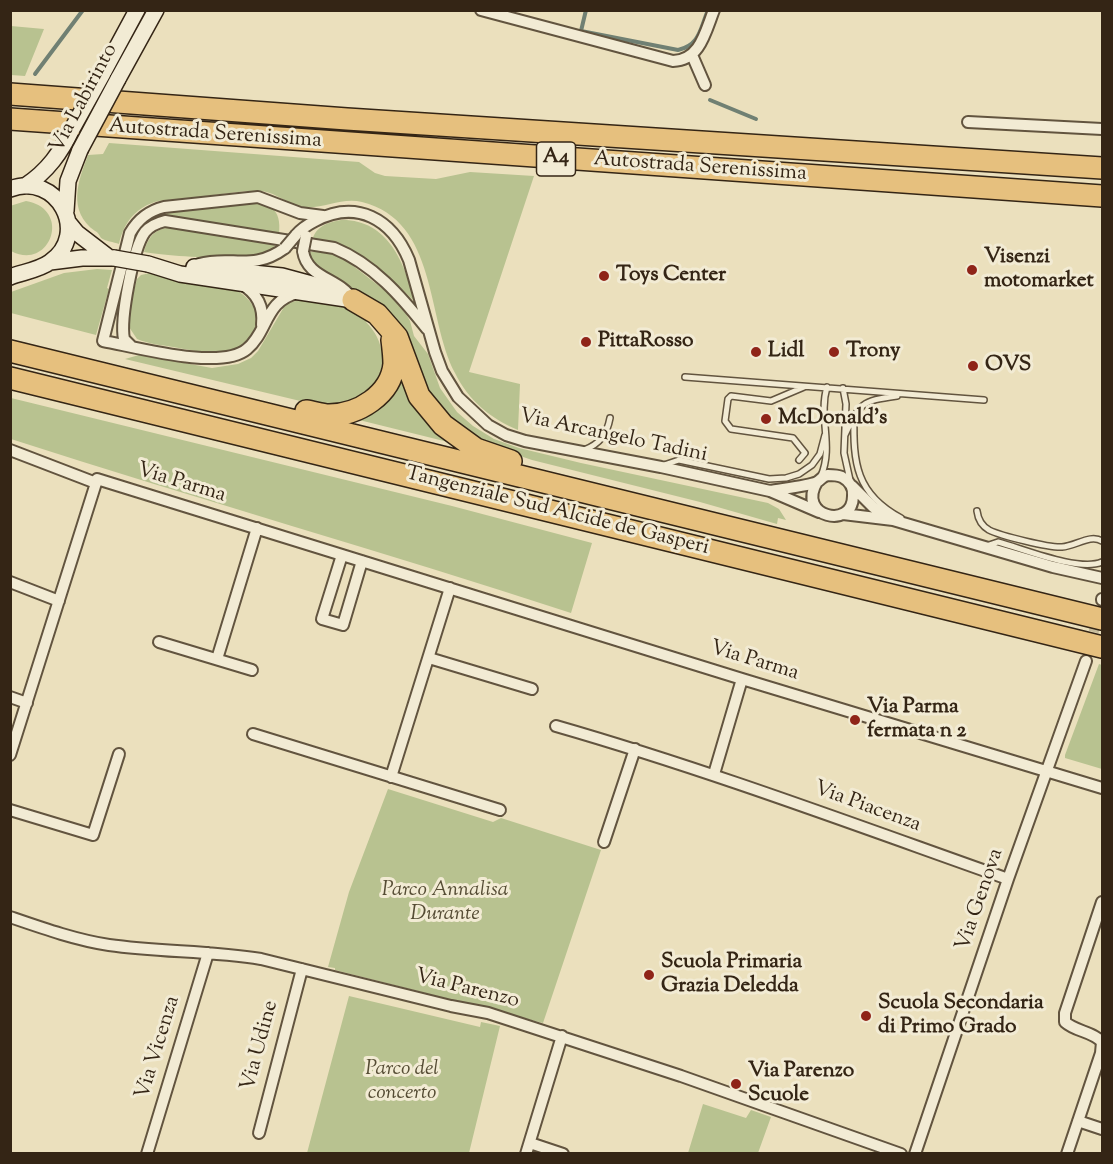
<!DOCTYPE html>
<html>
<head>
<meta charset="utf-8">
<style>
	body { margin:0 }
	#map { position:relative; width:1113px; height:1164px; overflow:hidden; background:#ebe0bd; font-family:"Sorts Mill Goudy",serif }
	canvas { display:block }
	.frame { position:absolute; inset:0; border:12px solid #342515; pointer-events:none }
</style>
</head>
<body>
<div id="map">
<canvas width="1113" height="1164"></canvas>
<div class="frame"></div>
</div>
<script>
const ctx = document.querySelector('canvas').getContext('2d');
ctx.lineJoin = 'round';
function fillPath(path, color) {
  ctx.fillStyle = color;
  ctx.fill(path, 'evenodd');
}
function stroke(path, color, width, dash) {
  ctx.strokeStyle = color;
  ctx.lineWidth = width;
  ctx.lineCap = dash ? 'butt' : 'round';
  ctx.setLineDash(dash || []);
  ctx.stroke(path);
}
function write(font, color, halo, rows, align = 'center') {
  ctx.font = font + ' "Sorts Mill Goudy",serif';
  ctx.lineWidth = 6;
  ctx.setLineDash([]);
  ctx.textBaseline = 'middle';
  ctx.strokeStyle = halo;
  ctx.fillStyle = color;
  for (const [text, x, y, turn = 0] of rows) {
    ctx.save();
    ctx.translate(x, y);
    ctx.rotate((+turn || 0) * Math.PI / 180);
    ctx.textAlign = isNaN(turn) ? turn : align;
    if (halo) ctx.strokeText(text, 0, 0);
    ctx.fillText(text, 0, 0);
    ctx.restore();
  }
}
const green = new Path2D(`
	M11 26 44 29 25 76 11 75Z
	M109 143 359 162 375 173 385 176 436 179 470 172 534 176 469 372 520 384 518 430C491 419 468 400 455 373 426 318 438 221 362 202 342 197 324 209 304 207 288 205 277 193 262 191 251 190 240 192 230 193 206 196 182 199 158 201 136 207 124 222 119 244 114 242 105 241 101 238 99 235 98 232 95 231 67 211 78 181 88 155L103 154Z
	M26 201C73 209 50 272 11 251L10 206Z
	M245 202C269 202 282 208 279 234L167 215V212Z
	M341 220C387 219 405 262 414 301 385 273 354 240 312 241 315 227 328 222 341 220Z
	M166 228H178L275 244C273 250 271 252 266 254 247 262 166 256 144 252 147 240 153 230 166 228Z
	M310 252H327L347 261 388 293 406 314 410 321 414 336 428 354 440 388 457 412 473 426 494 439 519 448 581 463 768 503 779 509 786 520 778 518 777 524 700 502 532 460 497 448 451 424 354 290C340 278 311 273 310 252Z
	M97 269 112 270 107 288 109 289 96 335 11 313V292L64 273Z
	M150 273 237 290C249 299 259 308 257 324 250 363 200 352 173 347 161 345 149 344 137 339L129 327V310L137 279 141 275Z
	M300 300C324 299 347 306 368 318L366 322C375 331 381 342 382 355 385 379 364 400 340 404 333 405 325 405 317 405L125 359 139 355 212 368 238 364 251 358 258 351 284 307 288 303Z
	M400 373 437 433 448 442 355 419Z
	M11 398 452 506 592 543 571 613C385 552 197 499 11 439Z
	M1099 664 1102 665V769L1065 758V755Z
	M388 789 493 822 501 818 601 850 543 1023 335 970V968L328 967 349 892Z
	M349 996 480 1027 481 1022 500 1026 469 1153H307Z
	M703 1104 746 1118 751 1110 771 1117 758 1153H688Z`);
const stream = new Path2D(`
	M586 10 581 31 678 50C700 45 700 29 708 10
	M35 74 83 10
	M710 100 756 119`);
const streetTunnel = new Path2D(`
	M1086 661 1102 600`);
const lane = new Path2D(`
	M685 377 984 400
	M843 388 846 404 844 453 850 480
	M854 416C853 463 856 494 901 518
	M845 435C860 403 861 401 897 396
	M584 450C600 444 607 434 610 418
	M799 460 805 453 793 438 731 429 725 421 728 399 731 396 771 401 804 387
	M664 465 679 460 769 479 786 478 799 474 812 465 820 454 825 435
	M821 476C834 446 818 417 827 387
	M977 511C978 519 982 526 989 530 1001 536 1050 548 1062 547 1076 546 1090 534 1102 541
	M986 546 998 542C1024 549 1079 572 1102 562`);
const street = new Path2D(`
	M481 10 673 61C700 60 705 33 714 10
	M692 55 705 85
	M968 122 1102 129
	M296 235C302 228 307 225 315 221 357 199 392 219 409 260L435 352 442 371 458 397 488 425 506 435 525 441 661 467 770 491 819 512
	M303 251C307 279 340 278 353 300
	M199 264C232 255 252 272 285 248
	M241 284C257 293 264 307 262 325
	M298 293C265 300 268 332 247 349 221 371 136 347 103 341L130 233C138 219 148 211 164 207L258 197 300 213 323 216
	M131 346 124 339C120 320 133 248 145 232 150 226 157 223 165 221L334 248C373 264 401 296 427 329
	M10 450 96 483
	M96 483 97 479 742 679 1102 788
	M852 486 873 507 890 518
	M770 491C780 489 809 486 817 482 821 480 822 476 828 475 833 475 837 475 842 477 849 481 854 488 853 496 853 530 796 517 817 482
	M843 514 893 520 1053 567 1102 578
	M342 555 322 619 343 625 362 561
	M10 582 59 601
	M1102 600V599
	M159 642 252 670
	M429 658 532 689
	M217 659 257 528
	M10 697 27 703
	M556 726C709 770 858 826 1008 879
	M253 734 500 810
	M10 755 96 483
	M714 774 742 679
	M391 777 450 588
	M10 810 93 835 119 754
	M604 842 635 749
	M10 917C42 928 76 940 109 945 159 952 211 951 261 959L451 1006 488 1013 681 1076 901 1154
	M1078 1121 1102 1129
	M259 1133 302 969
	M530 1143 563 1154
	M147 1154 208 953
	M526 1154 562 1036
	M915 1154 1008 879 1086 661
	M1067 1154 1101 1053 1102 1042C1092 1031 1076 1032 1065 1022V1013L1102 902`);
const secondary = new Path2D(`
	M103 73 137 10
	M118 79 156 10
	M25 186C48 171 61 152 72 129
	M10 189C57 171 91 234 50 262 39 270 23 272 10 277
	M66 211 68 181 80 150
	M68 222 77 233 107 256
	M50 262 82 258H114
	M148 264 180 274 353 300
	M194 267 282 276 330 289`);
const highway = new Path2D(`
	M10 94 347 119 1102 168
	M10 119 1102 196
	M353 300 377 314 397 337 419 396 443 425 476 449 511 461
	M10 351 1102 619
	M10 378 1102 647
	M306 411C314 412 322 415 329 415 358 415 391 395 394 364 394 356 393 348 392 340`);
const streetBridge = new Path2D(`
	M285 248 296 235
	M303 251 306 236`);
const secondaryBridge = new Path2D(`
	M72 129 103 73
	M80 150 118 79
	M114 258 148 264`);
const markers = [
	[972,270,6,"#8f2418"],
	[604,276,6,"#8f2418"],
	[586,342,6,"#8f2418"],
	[756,352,6,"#8f2418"],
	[834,352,6,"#8f2418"],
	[973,366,6,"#8f2418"],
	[766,419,6,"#8f2418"],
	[855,720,6,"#8f2418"],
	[649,975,6,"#8f2418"],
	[866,1016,6,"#8f2418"],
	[736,1084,6,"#8f2418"]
];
const shields = [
	[556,159,39]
];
const shieldNames = [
	["A4",556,159]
];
const streetNames = [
	["Via Labirinto",85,99,-62],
	["Autostrada Serenissima",215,135,4],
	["Autostrada Serenissima",700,168,4],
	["Via Arcangelo Tadini",613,437,12],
	["Via Parma",181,484,17],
	["Tangenziale Sud Alcide de Gasperi",557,512,14],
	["Via Parma",754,662,17],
	["Via Piacenza",867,808,20],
	["Via Genova",981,900,-71],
	["Via Parenzo",467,990,14],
	["Via Udine",261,1046,-75],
	["Via Vicenza",159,1048,-73]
];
const poiNames = [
	["Visenzi",984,258],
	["motomarket",984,282],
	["Toys Center",616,276],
	["PittaRosso",598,342],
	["Lidl",768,352],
	["Trony",846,352],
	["OVS",985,366],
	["McDonald's",778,419],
	["Via Parma",867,708],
	["fermata n 2",867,732],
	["Scuola Primaria",661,963],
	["Grazia Deledda",661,987],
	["Scuola Secondaria",878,1004],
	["di Primo Grado",878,1028],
	["Via Parenzo",748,1072],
	["Scuole",748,1096]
];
const parkNames = [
	["Parco Annalisa",445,891],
	["Durante",445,915],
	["Parco del",402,1070],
	["concerto",402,1094]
];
fillPath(green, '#b8c290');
stroke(stream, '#708073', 4);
stroke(streetTunnel, '#c6bb9b', 10, [10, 5]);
stroke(lane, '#62543f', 8);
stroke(street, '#62543f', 14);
stroke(secondary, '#342515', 18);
stroke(highway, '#342515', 24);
stroke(lane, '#f2ebd4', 5);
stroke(street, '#f2ebd4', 10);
stroke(secondary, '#f2ebd4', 15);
stroke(highway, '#e6c07e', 21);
stroke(streetBridge, '#62543f', 14, []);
stroke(secondaryBridge, '#342515', 18, []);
stroke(streetBridge, '#f2ebd4', 10);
stroke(secondaryBridge, '#f2ebd4', 15);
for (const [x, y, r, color] of markers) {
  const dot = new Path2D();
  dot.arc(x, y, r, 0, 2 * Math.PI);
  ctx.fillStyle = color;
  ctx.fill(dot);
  stroke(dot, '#f2ebd4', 2);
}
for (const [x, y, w] of shields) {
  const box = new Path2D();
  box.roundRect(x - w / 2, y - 17, w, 34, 4.5);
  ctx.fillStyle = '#f2ebd4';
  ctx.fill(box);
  stroke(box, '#342515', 1.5);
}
write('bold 20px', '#342515', null, shieldNames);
write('21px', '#342515', '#f2ebd4', streetNames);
write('bold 21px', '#342515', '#f2ebd4', poiNames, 'left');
write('italic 21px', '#554c34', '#f2ebd4', parkNames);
</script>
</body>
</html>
